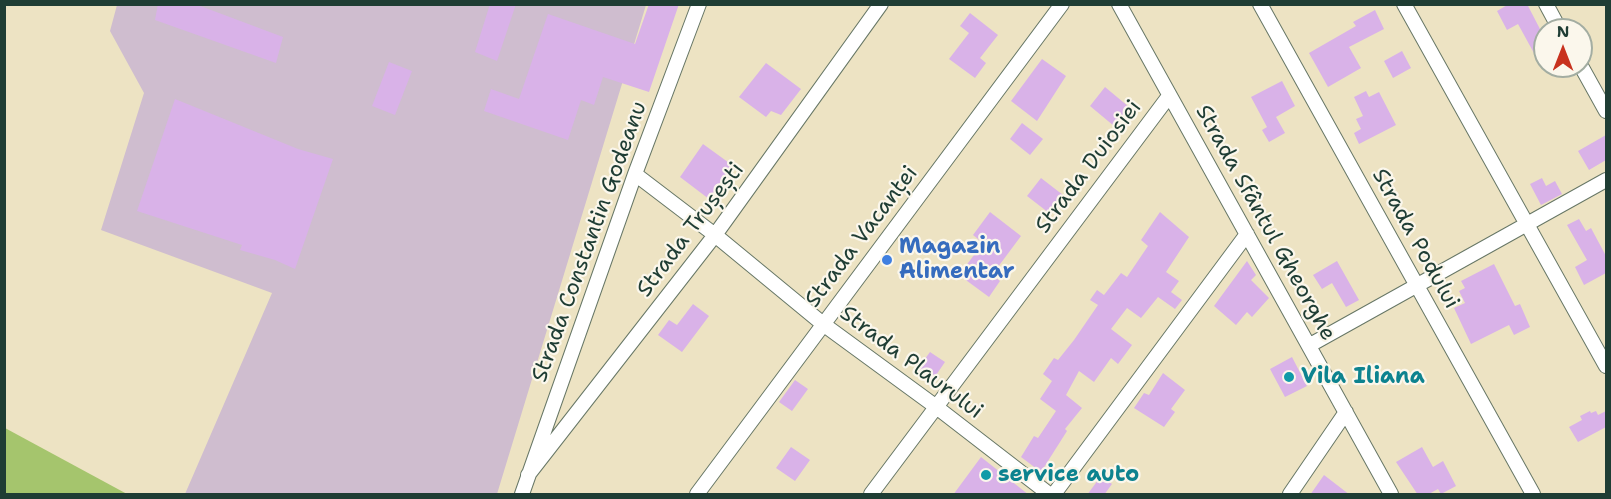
<!DOCTYPE html>
<html>
<head>
<meta charset="utf-8">
<style>
	body { margin:0 }
	#map { position:relative; width:1611px; height:499px; overflow:hidden; background:#ede3c3; font-family:"Shantell Sans",sans-serif }
	canvas { display:block }
	.frame { position:absolute; inset:0; border:6px solid #1f3d34; pointer-events:none }
	.north { position:absolute; left:1533px; top:18px; width:60px; height:60px; box-sizing:border-box; background:#fbf7ec; border:2px solid #a3ada2; border-radius:50%; rotate:0deg; font-size:16px; font-weight:700; line-height:24px; text-align:center; color:#1f3d34 }
	.north::after { content:''; display:block; margin:auto; width:21px; height:27px; background:#c8321e; clip-path:polygon(50% 0,100% 100%,50% 72%,0 100%) }
</style>
</head>
<body>
<div id="map">
<canvas width="1611" height="499"></canvas>
<div class="frame"></div>
<div class="north">N</div>
</div>
<script>
const ctx = document.querySelector('canvas').getContext('2d');
ctx.lineJoin = 'round';
function fillPath(path, color) {
  ctx.fillStyle = color;
  ctx.fill(path, 'evenodd');
}
function stroke(path, color, width, dash) {
  ctx.strokeStyle = color;
  ctx.lineWidth = width;
  ctx.lineCap = dash ? 'butt' : 'round';
  ctx.setLineDash(dash || []);
  ctx.stroke(path);
}
function write(font, color, halo, rows, align = 'center') {
  ctx.font = font + ' "Shantell Sans",sans-serif';
  ctx.lineWidth = 4.5;
  ctx.setLineDash([]);
  ctx.textBaseline = 'middle';
  ctx.strokeStyle = halo;
  ctx.fillStyle = color;
  for (const [text, x, y, turn = 0] of rows) {
    ctx.save();
    ctx.translate(x, y);
    ctx.rotate((+turn || 0) * Math.PI / 180);
    ctx.textAlign = isNaN(turn) ? turn : align;
    if (halo) ctx.strokeText(text, 0, 0);
    ctx.fillText(text, 0, 0);
    ctx.restore();
  }
}
const industrial = new Path2D(`
	M117 5H646L497 494H185L272 293 101 230 144 93 110 31Z`);
const green = new Path2D(`
	M4 428H5L127 494H5Z`);
const building = new Path2D(`
	M158 4H195L283 37 276 63 155 20Z
	M490 4H516L497 61 475 52Z
	M649 4H679L649 92 603 77 594 105 581 100 568 140 484 111 491 89 519 99 548 14 635 44Z
	M1509 4H1527L1541 31 1545 29V49L1535 55 1518 24 1507 30 1497 11Z
	M1375 10 1384 29 1349 47 1361 68 1328 87 1309 53 1356 26 1353 22Z
	M970 13 998 35 980 58 986 63 975 78 949 59 969 33 960 26Z
	M1402 51 1411 68 1393 78 1384 61Z
	M1042 59 1066 76 1037 121 1011 101Z
	M389 62 412 71 395 115 372 106Z
	M766 63 801 89 781 115 771 111 766 117 739 97Z
	M1282 81 1295 106 1276 117 1285 133 1269 142 1262 130 1267 127 1251 97Z
	M1105 87 1129 107 1114 126 1090 106Z
	M1366 91 1369 97 1379 92 1396 125 1359 144 1354 133 1361 129 1356 119 1363 116 1354 97Z
	M175 99 298 149 333 159 295 269 275 260 240 250 242 245 137 211Z
	M1022 123 1043 139 1030 155 1010 139Z
	M1606 135V160L1589 170 1578 151Z
	M703 144 732 165 709 199 680 177Z
	M1041 178 1063 195 1049 213 1027 196Z
	M1542 178 1546 186 1555 181 1562 194 1541 205 1530 184Z
	M990 212 1021 236 992 275 1000 281 989 297 959 275 983 243 973 235Z
	M1160 212 1189 237 1166 272 1179 281 1171 292 1182 300 1175 309 1158 297 1141 318 1127 308 1111 329 1132 345 1118 364 1111 358 1094 382 1079 371 1066 395 1082 408 1065 429 1067 431 1041 472 1021 457 1034 436 1038 438 1056 411 1040 399 1052 381 1043 374 1054 358 1058 360 1074 340 1098 305 1090 300 1097 290 1104 295 1121 273 1127 277 1148 246 1141 240Z
	M1579 219 1586 231 1591 228 1606 256V273L1584 285 1575 267 1587 260 1567 225Z
	M1247 261 1256 275 1251 280 1269 298 1252 317 1247 312 1236 325 1214 306Z
	M1337 261 1359 300 1346 307 1332 283 1322 289 1313 275Z
	M1494 264 1515 306 1520 304 1530 327 1514 335 1509 325 1471 344 1454 308 1465 303 1459 291 1465 288 1461 281Z
	M693 304 709 316 682 352 658 335 669 320 677 325Z
	M930 352 945 362 932 381 916 371Z
	M1292 357 1307 386 1285 397 1270 369Z
	M1163 373 1185 390 1171 409 1175 412 1164 427 1134 408 1144 393 1149 395Z
	M795 380 808 389 792 411 779 402Z
	M1590 411 1591 413 1596 411 1598 415 1606 411V427L1578 442 1569 427 1582 420 1580 416Z
	M791 447 810 460 795 481 776 468Z
	M1422 447 1433 467 1443 461 1456 486 1441 494 1438 489 1427 495H1418L1396 462Z
	M981 457 1029 495H953Z
	M1324 475 1350 495H1310Z
	M1101 476 1112 484 1104 495H1087Z`);
const minor = new Path2D(`
	M1119 4 1391 494
	M1260 4 1533 494
	M1404 4 1606 366
	M1546 4 1560 30
	M1581 66 1606 111
	M635 174 715 235 823 324 935 406 1049 494
	M1310 345 1606 180
	M528 475 715 235 881 4
	M522 494 635 174 699 4
	M697 494 1062 4
	M871 494 1169 96
	M1054 494 1247 234
	M1290 494 1346 412`);
const markers = [
	[887,260,6,"#3f7fe0"],
	[1289,377,6,"#0f9aa8"],
	[986,475,6,"#0f9aa8"]
];
const streetNames = [
	["Strada Duiosiei",1089,167,-53],
	["Strada Sfântul Gheorghe",1265,223,61],
	["Strada Trușești",691,230,-53],
	["Strada Vacanței",862,237,-53],
	["Strada Podului",1415,239,61],
	["Strada Constantin Godeanu",590,242,-70],
	["Strada Plaurului",911,363,37]
];
const shopNames = [
	["Magazin",899,247],
	["Alimentar",899,272]
];
const cultureNames = [
	["Vila Iliana",1301,377],
	["service auto",998,475]
];
fillPath(industrial, '#cfbdcf');
fillPath(green, '#a5c56d');
fillPath(building, '#d9b2e8');
stroke(minor, '#677766', 16);
stroke(minor, '#fff', 14);
for (const [x, y, r, color] of markers) {
  const dot = new Path2D();
  dot.arc(x, y, r, 0, 2 * Math.PI);
  ctx.fillStyle = color;
  ctx.fill(dot);
  stroke(dot, '#fbf7ec', 2);
}
write('22px', '#1f3d34', '#fbf7ec', streetNames);
write('bold 22px', '#366cbe', '#fbf7ec', shopNames, 'left');
write('bold 22px', '#0d838f', '#fbf7ec', cultureNames, 'left');
</script>
</body>
</html>
